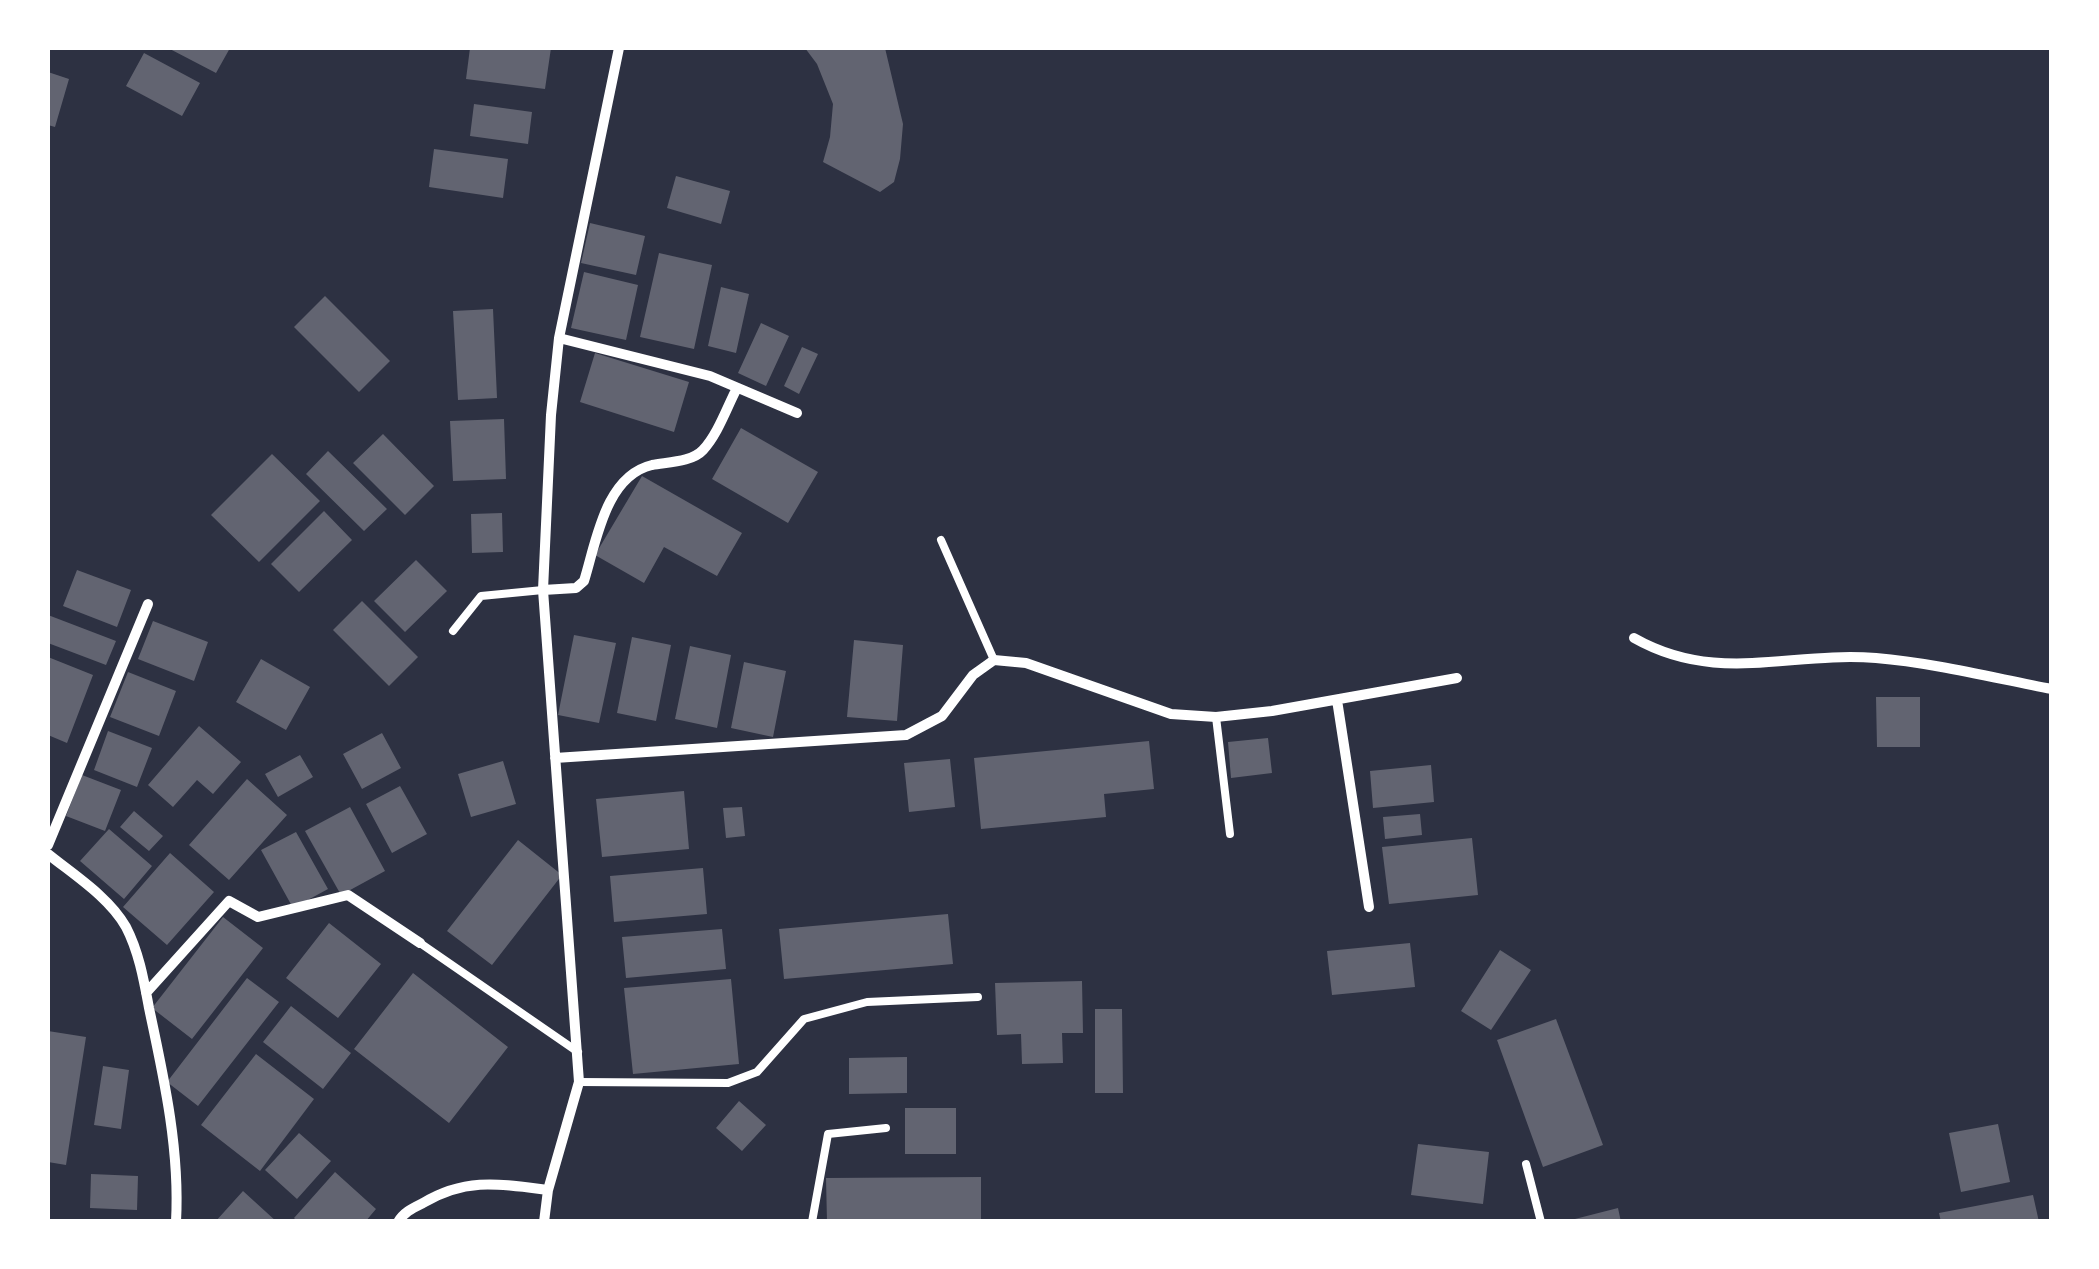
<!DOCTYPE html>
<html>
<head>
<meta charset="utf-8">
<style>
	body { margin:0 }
	#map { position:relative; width:2099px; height:1269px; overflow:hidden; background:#2d3142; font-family:Ubuntu,sans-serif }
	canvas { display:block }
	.frame { position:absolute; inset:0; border:50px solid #fff; pointer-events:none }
</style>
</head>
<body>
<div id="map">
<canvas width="2099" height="1269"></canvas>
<div class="frame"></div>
</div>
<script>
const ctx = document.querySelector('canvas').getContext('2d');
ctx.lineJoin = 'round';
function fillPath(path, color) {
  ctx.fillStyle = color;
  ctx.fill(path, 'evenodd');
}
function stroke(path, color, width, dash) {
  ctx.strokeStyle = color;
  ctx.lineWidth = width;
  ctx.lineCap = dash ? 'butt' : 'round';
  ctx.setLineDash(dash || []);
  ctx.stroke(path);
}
const building = new Path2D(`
	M168 48H230L216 73Z
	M470 48H551L545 89 466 79Z
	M805 48H885L903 124 900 159 894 182 880 192 823 162 830 137 833 104 817 64Z
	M144 53 200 83 182 116 126 86Z
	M48 72 69 79 55 127 48 125Z
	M474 104 532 112 528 144 470 136Z
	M434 149 508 159 503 198 429 187Z
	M676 176 730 191 721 224 667 208Z
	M590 223 645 236 636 275 581 263Z
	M659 253 712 265 694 349 640 337Z
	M584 272 638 285 626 340 571 328Z
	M721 287 749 294 736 353 708 346Z
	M325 296 390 361 359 392 294 327Z
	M493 309 497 398 458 400 453 311Z
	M761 323 789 336 766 386 738 373Z
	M802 347 818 354 799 394 784 386Z
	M595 353 689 382 674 432 580 402Z
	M504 419 506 479 453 481 450 421Z
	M741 428 818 472 788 523 712 479Z
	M383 434 434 486 405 515 353 463Z
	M328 451 387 509 364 531 306 474Z
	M272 454 320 501 259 562 211 515Z
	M642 476 742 533 717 576 664 547 644 583 595 555Z
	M324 511 352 540 299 592 271 564Z
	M502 513 503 552 472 553 471 514Z
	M416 560 447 591 405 632 374 601Z
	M77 570 131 590 117 627 63 606Z
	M362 601 418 657 389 686 333 630Z
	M48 615 116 641 106 665 48 643Z
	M153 621 208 642 194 681 138 659Z
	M574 635 616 643 599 723 558 715Z
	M632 637 671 645 656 721 617 713Z
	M854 640 903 645 897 721 847 717Z
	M690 646 731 655 717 728 675 719Z
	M48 657 93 675 67 743 48 735Z
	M261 659 310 687 286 730 236 702Z
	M744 662 786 671 773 737 731 728Z
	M128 672 176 691 159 736 110 717Z
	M1876 697H1920V747H1877Z
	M199 726 241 762 213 794 197 780 173 807 148 785Z
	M108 731 152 748 137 787 94 770Z
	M382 733 401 768 362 789 343 754Z
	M1268 738 1272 773 1231 778 1228 742Z
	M1149 741 1154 789 1104 794 1106 817 981 829 974 758Z
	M300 755 313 777 278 797 265 774Z
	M950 759 955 807 909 812 904 763Z
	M503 761 516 804 471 817 458 774Z
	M1431 765 1434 802 1373 808 1370 771Z
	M82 775 121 790 105 831 66 816Z
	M247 779 287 815 229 880 189 845Z
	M400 786 427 834 392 853 366 804Z
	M684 791 689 849 602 857 596 799Z
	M350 807 385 871 341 895 305 831Z
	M742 807 745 836 726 838 723 808Z
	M134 811 163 836 149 851 120 827Z
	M1420 814 1422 835 1385 839 1383 817Z
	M109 829 152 866 124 899 80 861Z
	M296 832 328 889 293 908 261 850Z
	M1472 838 1478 895 1389 904 1382 847Z
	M518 840 562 875 492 965 447 931Z
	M170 853 214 892 167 945 123 907Z
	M703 868 707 914 614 922 610 876Z
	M948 914 953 964 784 979 779 929Z
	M223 917 263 948 192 1039 152 1008Z
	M329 923 381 964 338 1018 286 978Z
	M722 929 726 969 626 978 622 937Z
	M1410 943 1415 987 1332 995 1327 951Z
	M1500 950 1531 970 1491 1030 1461 1011Z
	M413 973 508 1047 449 1123 354 1049Z
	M247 978 279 1002 198 1106 167 1082Z
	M731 979 739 1064 633 1074 624 988Z
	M1082 981 1083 1033H1062L1063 1063 1022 1064 1021 1034 997 1035 995 983Z
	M291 1006 351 1053 323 1089 263 1042Z
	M1095 1009H1122L1123 1093H1095Z
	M1556 1019 1603 1145 1543 1167 1497 1040Z
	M48 1031 86 1037 66 1165 48 1162Z
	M256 1054 314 1099 260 1171 201 1125Z
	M907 1057V1093L849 1094V1058Z
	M103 1066 129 1070 121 1129 94 1125Z
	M739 1101 766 1125 742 1151 716 1128Z
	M905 1108H956V1154H905Z
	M1998 1124 2010 1182 1961 1192 1949 1133Z
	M299 1133 331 1161 297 1199 265 1170Z
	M1418 1144 1489 1152 1483 1204 1411 1195Z
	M335 1172 376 1209 365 1222H298L294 1218Z
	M91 1174 138 1176 137 1210 90 1208Z
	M981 1177V1222H827L826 1178Z
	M243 1191 277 1222H215Z
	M2033 1195 2039 1222H1941L1939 1213Z
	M1618 1208 1621 1222H1572L1571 1220Z`);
const service = new Path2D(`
	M941 540 994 660
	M453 631 481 596 543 590
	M1216 717 1230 834
	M420 943 578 1052
	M579 1082 728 1083 757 1072 804 1019 867 1002 978 997
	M1526 1164 1541 1222
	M812 1222 828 1134 886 1128`);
const minor = new Path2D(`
	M559 338 710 376 797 413
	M543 590 576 588 584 581C596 543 605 476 652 465 668 462 692 462 703 450 718 434 727 407 737 388
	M1634 638C1717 685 1789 651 1876 658 1935 663 1994 678 2052 689
	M1337 700 1369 907
	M555 758 906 735 942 716 973 675 994 660 1026 663 1171 714 1216 717 1272 711 1457 678
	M48 845 148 604
	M48 854C74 875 109 897 126 927 139 952 144 981 149 1008 164 1078 180 1150 176 1222
	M146 993 229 901 258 917 348 895 420 943
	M398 1222C404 1212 413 1208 423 1203 466 1177 501 1184 548 1190
	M544 1222 548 1190 579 1082 543 590 551 415 559 338 619 48`);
fillPath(building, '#626471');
stroke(service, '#fff', 8);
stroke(minor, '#fff', 10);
</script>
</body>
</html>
